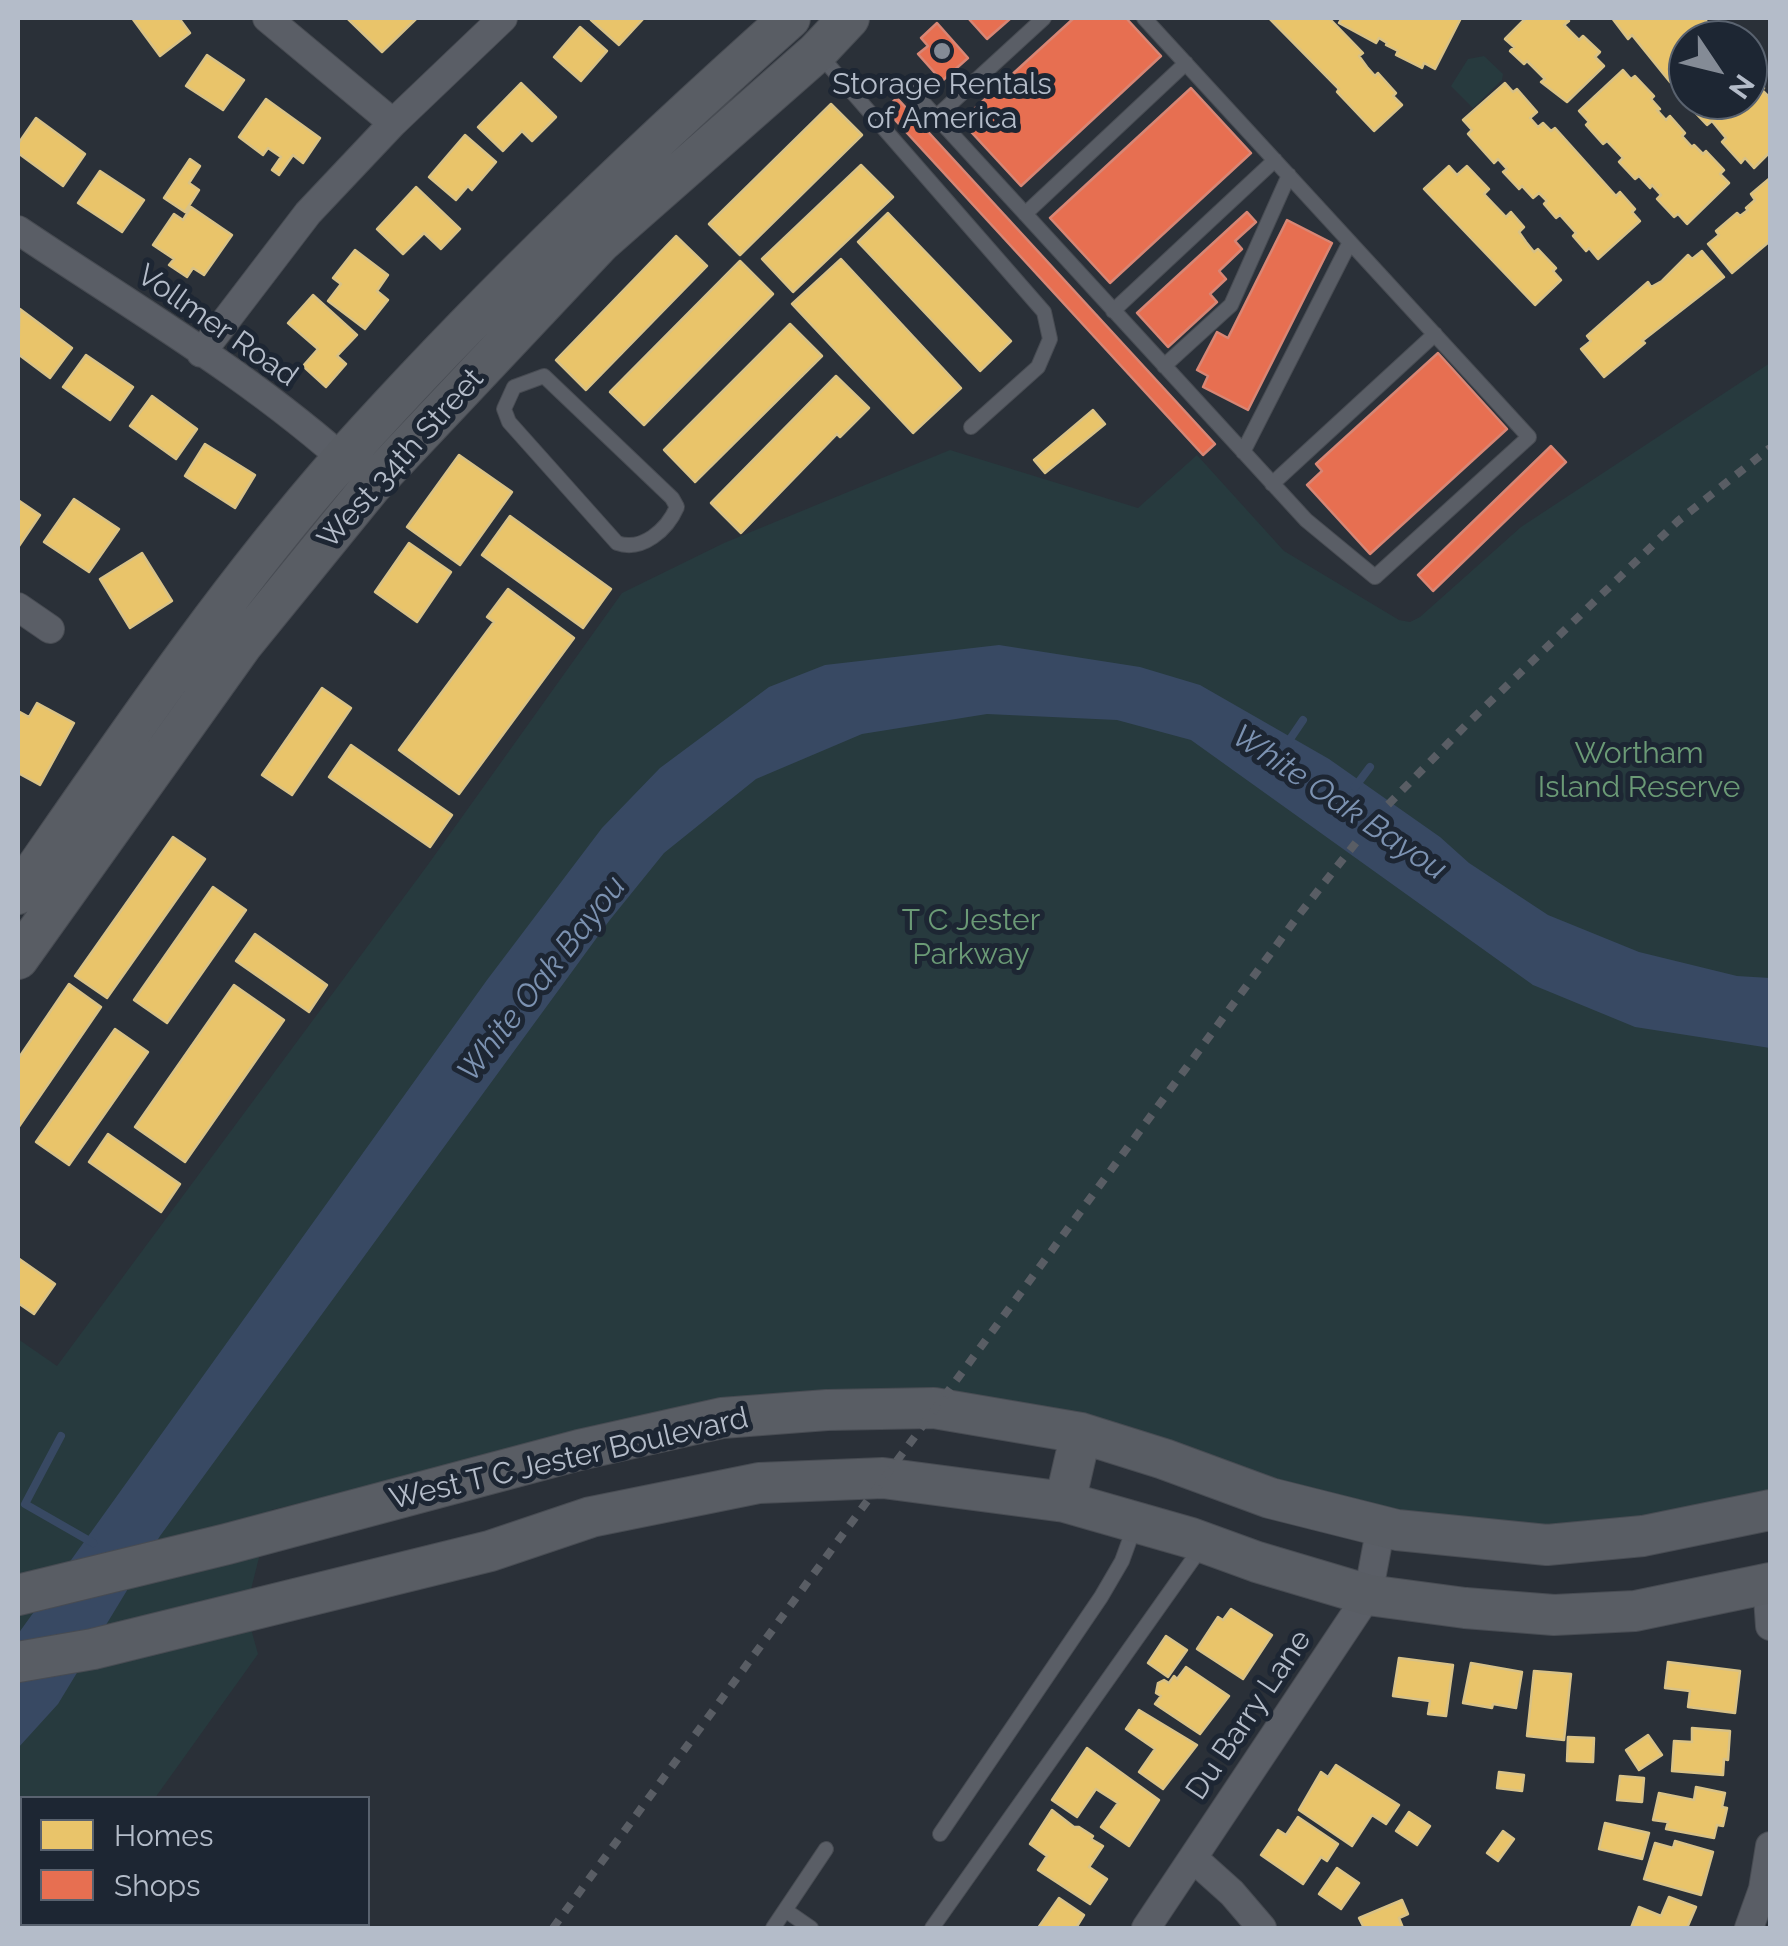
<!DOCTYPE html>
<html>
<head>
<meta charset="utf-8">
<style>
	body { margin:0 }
	#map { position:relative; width:1788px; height:1946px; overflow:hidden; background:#2a3038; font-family:Raleway,sans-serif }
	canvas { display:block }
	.frame { position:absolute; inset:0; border:20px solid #b4bcc9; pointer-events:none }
	.legend { position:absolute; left:20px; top:1796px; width:350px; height:130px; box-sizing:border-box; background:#1d2633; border:2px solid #59626f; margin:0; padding:12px 18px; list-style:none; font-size:30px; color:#b4bcc9 }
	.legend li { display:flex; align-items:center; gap:20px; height:50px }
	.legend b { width:50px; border:2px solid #59626f }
	.north { position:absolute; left:1668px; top:20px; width:100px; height:100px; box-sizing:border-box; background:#1d2633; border:2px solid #59626f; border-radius:50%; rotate:125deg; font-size:28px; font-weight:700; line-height:40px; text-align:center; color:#b4bcc9 }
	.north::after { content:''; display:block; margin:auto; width:35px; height:45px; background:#848b96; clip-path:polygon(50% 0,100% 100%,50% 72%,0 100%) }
</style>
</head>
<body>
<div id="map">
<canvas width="1788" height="1946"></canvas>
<div class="frame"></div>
<ul class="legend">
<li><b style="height:28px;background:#e9c46a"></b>Homes</li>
<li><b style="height:28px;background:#e76f51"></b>Shops</li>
</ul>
<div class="north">N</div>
</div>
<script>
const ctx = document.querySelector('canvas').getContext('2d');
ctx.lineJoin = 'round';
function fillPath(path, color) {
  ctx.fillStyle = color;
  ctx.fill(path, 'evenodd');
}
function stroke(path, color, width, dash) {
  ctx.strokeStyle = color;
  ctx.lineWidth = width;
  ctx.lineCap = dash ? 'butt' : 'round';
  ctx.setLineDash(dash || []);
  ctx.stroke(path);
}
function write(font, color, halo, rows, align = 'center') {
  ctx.font = font + ' Raleway,sans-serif';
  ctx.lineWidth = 10;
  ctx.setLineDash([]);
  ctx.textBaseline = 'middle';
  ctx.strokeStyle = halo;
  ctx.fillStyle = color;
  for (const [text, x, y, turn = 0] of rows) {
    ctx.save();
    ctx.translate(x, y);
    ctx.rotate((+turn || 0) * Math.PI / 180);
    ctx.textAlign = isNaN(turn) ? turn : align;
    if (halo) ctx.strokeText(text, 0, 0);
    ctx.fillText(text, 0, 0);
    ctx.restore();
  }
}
const green = new Path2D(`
	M1484 56 1503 74 1502 80 1473 108 1451 86 1468 59Z
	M1770 363V1496L1694 1514 1564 1528 1387 1513 1085 1421 662 1415 271 1510 242 1625 251 1629 258 1654 155 1798H22V1924H39L36 1928H18V1339L57 1366 427 866 622 593 724 543 950 450 1138 508 1197 455 1284 551 1399 620 1410 622 1420 617 1521 527Z`);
const water = new Path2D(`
	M999 645 1140 667 1200 685 1329 759 1440 837 1469 863 1548 915 1639 952 1737 976 1770 978V1048L1635 1027 1533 985 1191 740 1117 720 987 714 862 734 756 779 664 853 609 921 160 1536 58 1704 18 1748V1634L487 980 602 828 660 768 769 687 825 665Z`);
const homes = new Path2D(`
	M132 18H179L190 33 160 56Z
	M347 18H417L382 52Z
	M594 18H644L619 45 591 20Z
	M1269 18H1329L1363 53 1359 56 1367 67 1375 76 1378 73 1396 93 1393 96 1402 105 1374 131 1337 92 1339 89Z
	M1342 18H1461L1435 69 1424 63 1422 68 1396 55 1398 51 1386 45 1387 43 1379 38 1376 43 1339 23Z
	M1526 18H1565L1569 21 1564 25 1579 40 1583 36 1600 52 1595 57 1604 66 1567 102 1541 82 1545 79 1527 61 1524 64 1510 51 1514 47 1505 39Z
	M1612 18H1703L1715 30 1711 34 1717 40H1688V69L1670 82 1632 35 1628 39Z
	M580 27 607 51 581 81 554 57Z
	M207 55 244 80 223 110 186 86Z
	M1748 64 1759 76 1755 79 1764 88 1762 90 1770 98V152L1754 168 1745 158 1741 163 1722 142 1726 138 1712 121 1707 125 1685 102 1748 100Z
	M1623 70 1631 79 1635 76 1654 96 1651 99 1660 109 1657 110 1666 120 1670 116 1685 133 1682 136 1692 147 1694 145 1703 154 1706 151 1724 170 1720 174 1729 183 1687 224 1678 214 1674 217 1657 199 1661 195 1652 185 1650 188 1639 176 1635 179 1619 162 1623 158 1607 141 1603 144 1586 125 1589 122 1579 111Z
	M521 83 556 117 532 141 522 131 503 151 478 127Z
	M1505 83 1513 92 1517 89 1537 112 1530 118 1538 127 1543 123 1551 131 1555 128 1616 196 1620 192 1635 209 1632 212 1640 221 1598 259 1589 248 1586 251 1573 236 1576 233 1560 215 1556 218 1544 204 1547 201 1539 193 1533 198 1522 186 1519 189 1503 172 1507 169 1498 159 1494 163 1468 134 1472 130 1463 120Z
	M266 99 320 138 303 163 293 155 279 175 272 170 281 157 268 148 263 155 239 137Z
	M831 104 862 135 740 255 709 224Z
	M36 118 85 154 63 186 18 153V144Z
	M465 135 496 162 472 190 468 186 456 200 429 177Z
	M190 159 200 166 189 183 199 190 185 212 164 198Z
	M861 165 893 197 793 292 762 259Z
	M1449 166 1457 175 1467 166 1489 189 1484 194 1506 217 1511 212 1524 227 1519 232 1526 242 1534 252 1538 249 1556 268 1553 271 1561 280 1535 305 1424 189Z
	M100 171 144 200 122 232 78 203Z
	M1770 178V241L1732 273 1708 244 1719 235 1716 231 1737 213 1740 216 1748 210 1746 208 1755 200 1751 194Z
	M416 187 460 229 441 249 424 233 403 254 377 229Z
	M191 207 232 235 204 275 193 268 187 277 169 265 174 259 153 245 174 214 183 220Z
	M888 213 1011 341 980 371 858 242Z
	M676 236 707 266 586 390 556 360Z
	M355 250 388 275 377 291 388 300 365 329 328 301 341 284 333 278Z
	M1702 251 1724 277 1642 341 1645 343 1604 377 1581 349 1591 341 1587 336 1648 282 1651 287 1662 281 1688 255 1692 259Z
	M841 259 961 388 913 433 792 304Z
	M740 261 773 294 644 425 610 392Z
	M313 295 357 335 337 356 346 364 326 387 303 366 318 349 288 323Z
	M20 309 72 348 50 378 18 354Z
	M790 324 822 356 695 482 664 450Z
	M86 355 133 387 110 420 63 387Z
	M836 376 869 408 840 437 837 434 741 533 711 503Z
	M152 396 197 429 176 459 130 426Z
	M1093 410 1105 424 1045 473 1034 460Z
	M205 444 255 475 235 508 185 476Z
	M459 455 512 492 460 565 407 527Z
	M74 499 119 529 89 572 44 542Z
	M18 500 40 515 19 546 18 545Z
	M510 516 611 589 583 628 482 555Z
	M409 543 451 572 417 622 375 592Z
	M142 553 172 601 130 628 100 579Z
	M508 589 574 638 459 794 399 750 494 622 487 617Z
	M322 688 351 708 292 795 262 775Z
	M37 703 74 723 40 785 18 773V711L29 717Z
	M351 745 452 815 430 847 329 777Z
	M173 837 205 859 107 998 75 976Z
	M213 887 246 910 167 1023 134 1000Z
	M255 934 327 985 309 1012 236 961Z
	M69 984 101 1007 18 1128V1059Z
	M234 985 284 1020 185 1162 135 1127Z
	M115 1029 148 1052 69 1165 36 1142Z
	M108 1134 180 1184 161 1212 89 1162Z
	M18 1258 55 1284 34 1314 18 1303Z
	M1231 1609 1272 1635 1243 1679 1197 1649 1218 1617 1223 1620Z
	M1166 1636 1187 1650 1168 1677 1148 1663Z
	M1399 1658 1453 1665 1446 1716 1428 1714 1430 1701 1393 1696Z
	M1668 1662 1740 1671 1735 1713 1688 1707 1690 1691 1665 1688Z
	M1471 1663 1522 1672 1516 1708 1493 1704 1492 1708 1463 1703Z
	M1186 1667 1229 1696 1200 1734 1155 1704 1161 1696 1156 1693 1158 1683 1164 1680 1169 1683 1174 1676 1177 1679Z
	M1534 1671 1571 1674 1564 1740 1527 1736Z
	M1139 1710 1197 1745 1163 1789 1139 1772 1155 1749 1126 1729Z
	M1692 1728 1730 1731 1728 1760 1724 1759 1723 1775 1672 1771 1674 1741 1692 1742Z
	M1648 1735 1662 1755 1639 1770 1626 1750Z
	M1568 1737 1594 1738 1593 1762 1567 1761Z
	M1087 1748 1159 1800 1129 1846 1101 1827 1118 1803 1096 1789 1077 1817 1052 1800Z
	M1336 1765 1399 1805 1386 1824 1372 1815 1352 1846 1299 1810 1321 1772 1328 1777Z
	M1499 1772 1524 1775 1522 1791 1497 1788Z
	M1620 1776 1644 1778 1642 1802 1617 1800Z
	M1696 1787 1725 1793 1722 1807 1727 1808 1723 1826 1717 1825 1714 1838 1666 1829 1668 1822 1653 1820 1659 1793 1694 1800Z
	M1052 1810 1074 1827H1079L1093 1836 1091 1839 1103 1846 1089 1867 1107 1879 1090 1904 1038 1870 1047 1856 1030 1844Z
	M1409 1812 1430 1826 1417 1845 1396 1831Z
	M1298 1817 1338 1844 1327 1861 1321 1857 1303 1884 1261 1855 1278 1830 1286 1835Z
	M1605 1823 1649 1833 1642 1859 1599 1849Z
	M1503 1831 1514 1839 1498 1861 1487 1853Z
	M1675 1841 1713 1852 1701 1895 1644 1879 1655 1843 1673 1848Z
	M1337 1868 1359 1883 1341 1909 1319 1894Z
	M1669 1897 1696 1907 1687 1928H1631L1639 1907 1661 1916Z
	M1059 1898 1084 1915 1076 1928H1038Z
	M1402 1900 1408 1914 1399 1918 1403 1928H1364L1359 1918Z`);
const shops = new Path2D(`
	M968 18H1011L987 39Z
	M1074 18H1126L1161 56 1021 186 961 121Z
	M937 23 968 58 942 81 918 54 928 46 921 38Z
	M1191 88 1251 153 1110 283 1050 218Z
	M897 98 1215 444 1203 455 885 109Z
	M1247 212 1256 222 1235 241 1242 249 1219 271 1226 279 1210 294 1217 302 1168 347 1137 313Z
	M1287 220 1332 243 1248 410 1203 387 1208 376 1197 370 1217 332 1228 338Z
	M1438 353 1507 429 1370 554 1307 485 1322 471 1316 464Z
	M1551 446 1566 462 1433 591 1418 575Z`);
const stream = new Path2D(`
	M1286 745 1303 720
	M1355 787 1370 767
	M61 1436 25 1504 93 1543`);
const lane = new Path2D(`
	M818 53 1044 312 1050 339 1038 367 971 427
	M907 85 1306 520 1375 577 1529 437 1144 18
	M936 117 1044 18
	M1025 214 1186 63
	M1113 311 1275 160
	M1164 366 1231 305 1289 175
	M544 376 672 498 677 507C667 530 642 552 617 543L509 422 504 409 514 387Z
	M1243 452 1350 242
	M1272 484 1435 334
	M940 1834 1101 1597 1122 1561 1134 1528
	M785 1910 811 1928
	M773 1928 826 1849
	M932 1928 1203 1545`);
const street = new Path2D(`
	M267 18 393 123
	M18 230C131 306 253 377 354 469
	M201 353 308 213 393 123 503 18
	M18 607 50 629
	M1767 1583 1770 1626
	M1193 1858 1232 1893 1262 1928
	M1146 1928 1368 1595 1381 1526
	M1749 1928 1763 1889 1770 1846`);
const secondary = new Path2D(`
	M18 894C121 746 223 594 343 458 483 302 634 157 790 18
	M18 959 242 645 372 485 600 243 817 52 849 18
	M1065 1502 1081 1433
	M18 1595 227 1544 579 1450 722 1418 827 1410 934 1408 1081 1433 1164 1459 1270 1498 1397 1530 1547 1545 1643 1536 1770 1510
	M18 1662 93 1649 490 1551 591 1517 759 1483 883 1478 1065 1502 1191 1538 1257 1562 1368 1595 1465 1608 1554 1615 1635 1611 1770 1583`);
const rail = new Path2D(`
	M553 1928 1298 916 1377 816 1466 725 1678 521 1770 448`);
const markers = [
	[942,51,10,"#848b96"]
];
const poiNames = [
	["Storage Rentals",942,85],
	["of America",942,119]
];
const streetNames = [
	["Vollmer Road",217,326,35],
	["West 34th Street",401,459,-48],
	["West T C Jester Boulevard",569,1459,-13],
	["Du Barry Lane",1249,1715,-56]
];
const parkNames = [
	["Wortham",1639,754],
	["Island Reserve",1639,788],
	["T C Jester",971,921],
	["Parkway",971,955]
];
const waterNames = [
	["White Oak Bayou",1339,803,34],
	["White Oak Bayou",542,979,-52]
];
fillPath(green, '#273a3e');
fillPath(water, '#384963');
fillPath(homes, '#e9c46a');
stroke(homes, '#d9c286', 2.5);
fillPath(shops, '#e76f51');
stroke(shops, '#d88675', 2.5);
stroke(stream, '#384963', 8);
stroke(lane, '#484c53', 16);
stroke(street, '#484c53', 30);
stroke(secondary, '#484c53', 42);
stroke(lane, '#5a5e66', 14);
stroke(street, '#5a5e66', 28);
stroke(secondary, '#595d64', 40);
stroke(rail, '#595d64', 8, [10, 10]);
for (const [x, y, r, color] of markers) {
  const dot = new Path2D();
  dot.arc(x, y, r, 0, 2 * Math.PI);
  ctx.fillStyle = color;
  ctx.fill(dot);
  stroke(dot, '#1d2633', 4);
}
write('30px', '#b4bcc9', '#1d2633', poiNames);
write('30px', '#b4bcc9', '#1d2633', streetNames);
write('30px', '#6b9a76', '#1d2633', parkNames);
write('italic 32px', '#7c92b1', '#1d2633', waterNames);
</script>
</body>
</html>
